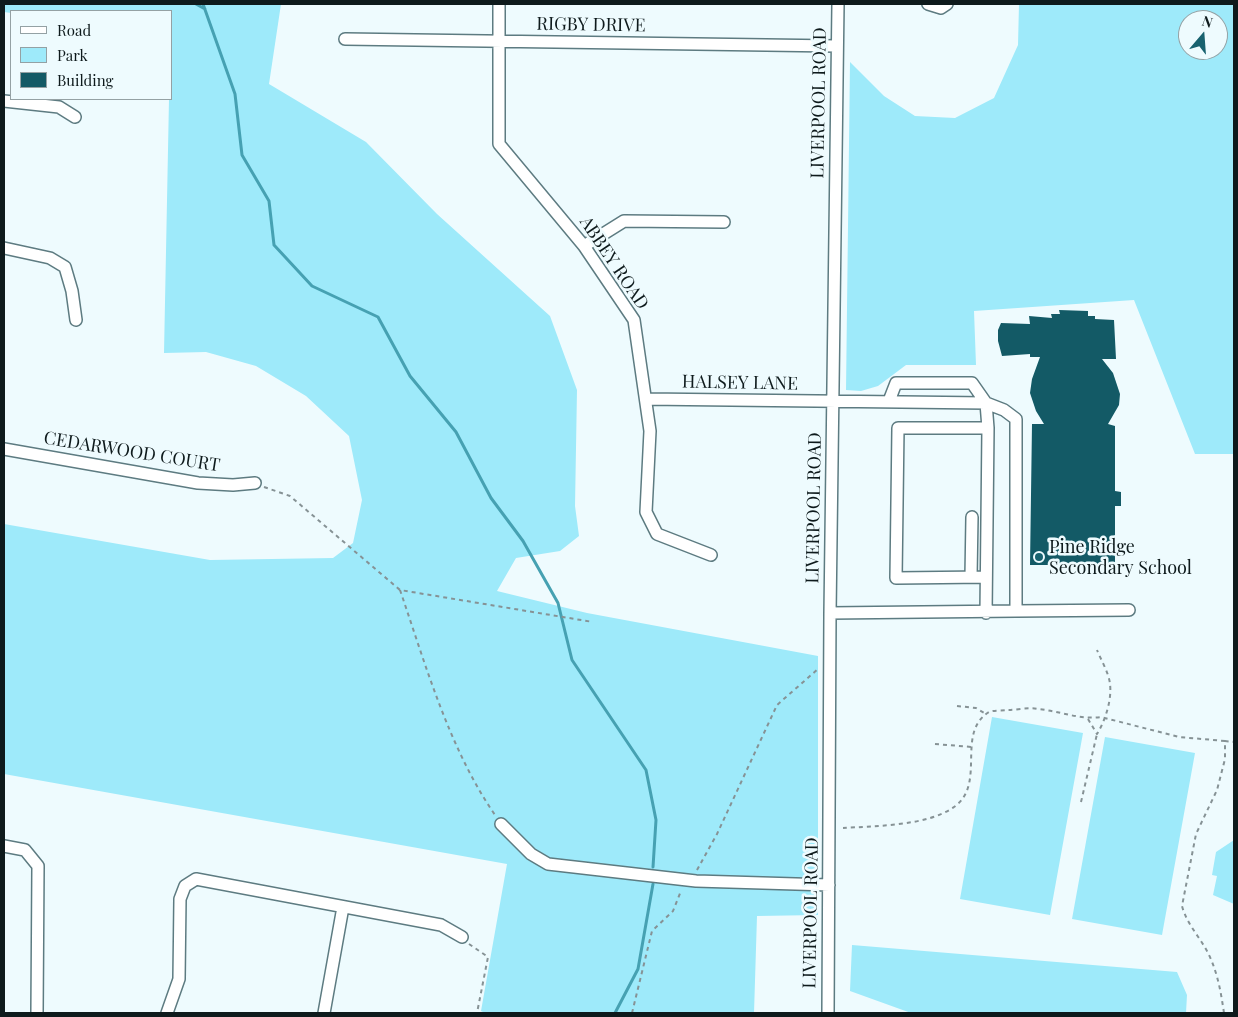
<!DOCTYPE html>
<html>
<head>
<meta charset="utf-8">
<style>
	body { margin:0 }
	#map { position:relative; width:1238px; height:1017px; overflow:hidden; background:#eefbfe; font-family:"Playfair Display",serif }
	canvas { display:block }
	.frame { position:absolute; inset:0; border:5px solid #0e1a1c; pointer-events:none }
	.legend { position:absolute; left:10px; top:10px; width:162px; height:90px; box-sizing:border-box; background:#eefbfe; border:1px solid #94a1a4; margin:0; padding:6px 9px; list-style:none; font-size:15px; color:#0e1a1c }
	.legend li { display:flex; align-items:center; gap:10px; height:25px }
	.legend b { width:25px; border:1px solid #94a1a4 }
	.north { position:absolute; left:1178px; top:10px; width:50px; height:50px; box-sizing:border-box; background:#eefbfe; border:1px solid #94a1a4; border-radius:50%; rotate:18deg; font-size:14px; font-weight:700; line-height:20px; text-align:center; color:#0e1a1c }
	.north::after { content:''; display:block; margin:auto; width:18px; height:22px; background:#18626f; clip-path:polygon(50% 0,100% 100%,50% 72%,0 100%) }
</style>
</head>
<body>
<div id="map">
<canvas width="1238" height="1017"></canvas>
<div class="frame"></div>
<ul class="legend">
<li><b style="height:6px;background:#fff"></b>Road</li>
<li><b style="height:14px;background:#9eeafa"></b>Park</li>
<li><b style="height:14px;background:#135a66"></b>Building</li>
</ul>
<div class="north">N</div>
</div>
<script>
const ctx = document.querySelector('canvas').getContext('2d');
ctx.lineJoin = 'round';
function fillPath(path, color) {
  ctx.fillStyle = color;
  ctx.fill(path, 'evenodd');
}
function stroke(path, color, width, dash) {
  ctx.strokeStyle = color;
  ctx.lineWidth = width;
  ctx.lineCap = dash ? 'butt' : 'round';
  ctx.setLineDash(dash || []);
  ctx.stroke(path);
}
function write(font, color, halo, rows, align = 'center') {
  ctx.font = font + ' "Playfair Display",serif';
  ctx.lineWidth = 5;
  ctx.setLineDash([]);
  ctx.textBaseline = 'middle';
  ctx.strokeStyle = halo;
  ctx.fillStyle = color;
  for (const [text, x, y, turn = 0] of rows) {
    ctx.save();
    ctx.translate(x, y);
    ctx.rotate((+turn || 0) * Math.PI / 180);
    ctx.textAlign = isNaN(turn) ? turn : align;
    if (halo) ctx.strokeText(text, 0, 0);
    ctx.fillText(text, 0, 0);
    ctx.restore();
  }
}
const green = new Path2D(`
	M4 4H281L269 84 366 142 437 214 550 316 577 390 575 506 579 536 560 551 516 558 497 591 587 613 818 656V915L757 916 754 1013H485L481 1011 507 864 4 774V524L210 560 333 558 353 543 362 500 349 436 306 396 256 366 206 352 164 353 169 99H171V11L11 13 4 12Z
	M1019 4H1234V454H1195L1134 300 974 311 976 365H906L878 386 861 391 846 390 850 62 884 96 915 116 955 118 994 98 1018 45ZM1188 20H1218V50H1188Z
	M992 717 1083 733 1050 915 960 899Z
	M1105 737 1195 753 1162 935 1072 919Z
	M1234 840V904L1213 895 1217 876 1212 875 1216 852Z
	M852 945 1177 972 1187 995 1186 1013H911L850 991Z`);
const stream = new Path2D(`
	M196 4 205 9
	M203 4 235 94 242 155 269 201 274 245 312 286 378 317 410 376 456 432 491 498 523 541 558 603 572 660 646 770 656 820 653 867
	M615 1013 638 969 653 884`);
const building = new Path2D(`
	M1059 310 1088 311V316H1095V319L1114 320 1116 359H1102L1113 373 1120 394 1119 405 1108 424 1115 426V491L1121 492V506H1115V565H1093V571H1078V565H1030L1032 424H1044L1036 411 1030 393 1032 379 1040 357H1030V354L1002 356 998 341V330L1001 323 1030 324 1029 316 1052 318 1051 314H1060Z`);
const path = new Path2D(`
	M264 487 290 496 400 590 593 622
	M400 590C426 666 449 748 495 815
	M957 706 976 708 986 714
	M1088 719 1097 734C1105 721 1112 700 1110 684 1109 673 1101 660 1097 650
	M935 744 972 747
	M1081 802 1097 734
	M843 828C874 826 928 826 954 807 987 784 955 733 989 712 994 710 1002 711 1008 710 1017 710 1028 707 1038 709 1060 711 1079 720 1101 717L1179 737 1225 741
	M697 870 717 834 777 705 818 669
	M469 944 488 957 477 1013
	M632 1013 652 931 673 911 681 891
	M1224 1013C1221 993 1218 974 1209 955 1201 938 1187 925 1182 906L1196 834 1217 790 1225 759V741L1234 742`);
const minor = new Path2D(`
	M499 4V144L584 246 634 320 650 431 646 512 657 534 711 555
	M928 4 941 8 947 4
	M345 39 836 46
	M4 101 59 107 75 117
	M584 246 624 221 724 222
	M4 248 50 258 65 267 72 291 76 320
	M646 399 986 403 1004 410 1016 419V611L830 613
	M889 401 896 383H972L986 403 988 428 986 613
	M4 449 198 483 233 485 255 483
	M971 577 972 517
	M986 577 896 578 898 428H988
	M1016 611 1129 610
	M501 824 531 854 548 864 696 881 829 885
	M4 846 25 850 38 866 37 1013
	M167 1013 179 979 180 899 185 886 196 879 441 925 462 937
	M324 1013 343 907
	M828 1013 830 613 838 4`);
const markers = [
	[1039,557,5,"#18626f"]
];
const streetNames = [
	["RIGBY DRIVE",591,25,1],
	["LIVERPOOL ROAD",819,103,-89],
	["ABBEY ROAD",614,263,56],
	["HALSEY LANE",740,383,1],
	["CEDARWOOD COURT",132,452,9],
	["LIVERPOOL ROAD",814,508,-89],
	["LIVERPOOL ROAD",811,913,-89]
];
const poiNames = [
	["Pine Ridge",1049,547],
	["Secondary School",1049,568]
];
fillPath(green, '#9eeafa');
stroke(stream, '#46a1b2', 3);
fillPath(building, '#135a66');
stroke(minor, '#5d7b81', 14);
stroke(path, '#869295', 2, [4, 4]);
stroke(minor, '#fff', 11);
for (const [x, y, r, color] of markers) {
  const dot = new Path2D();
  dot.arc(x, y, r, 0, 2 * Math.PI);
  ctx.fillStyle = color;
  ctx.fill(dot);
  stroke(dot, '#eefbfe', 2);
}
write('18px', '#0e1a1c', '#eefbfe', streetNames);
write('18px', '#0e1a1c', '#eefbfe', poiNames, 'left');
</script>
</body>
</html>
